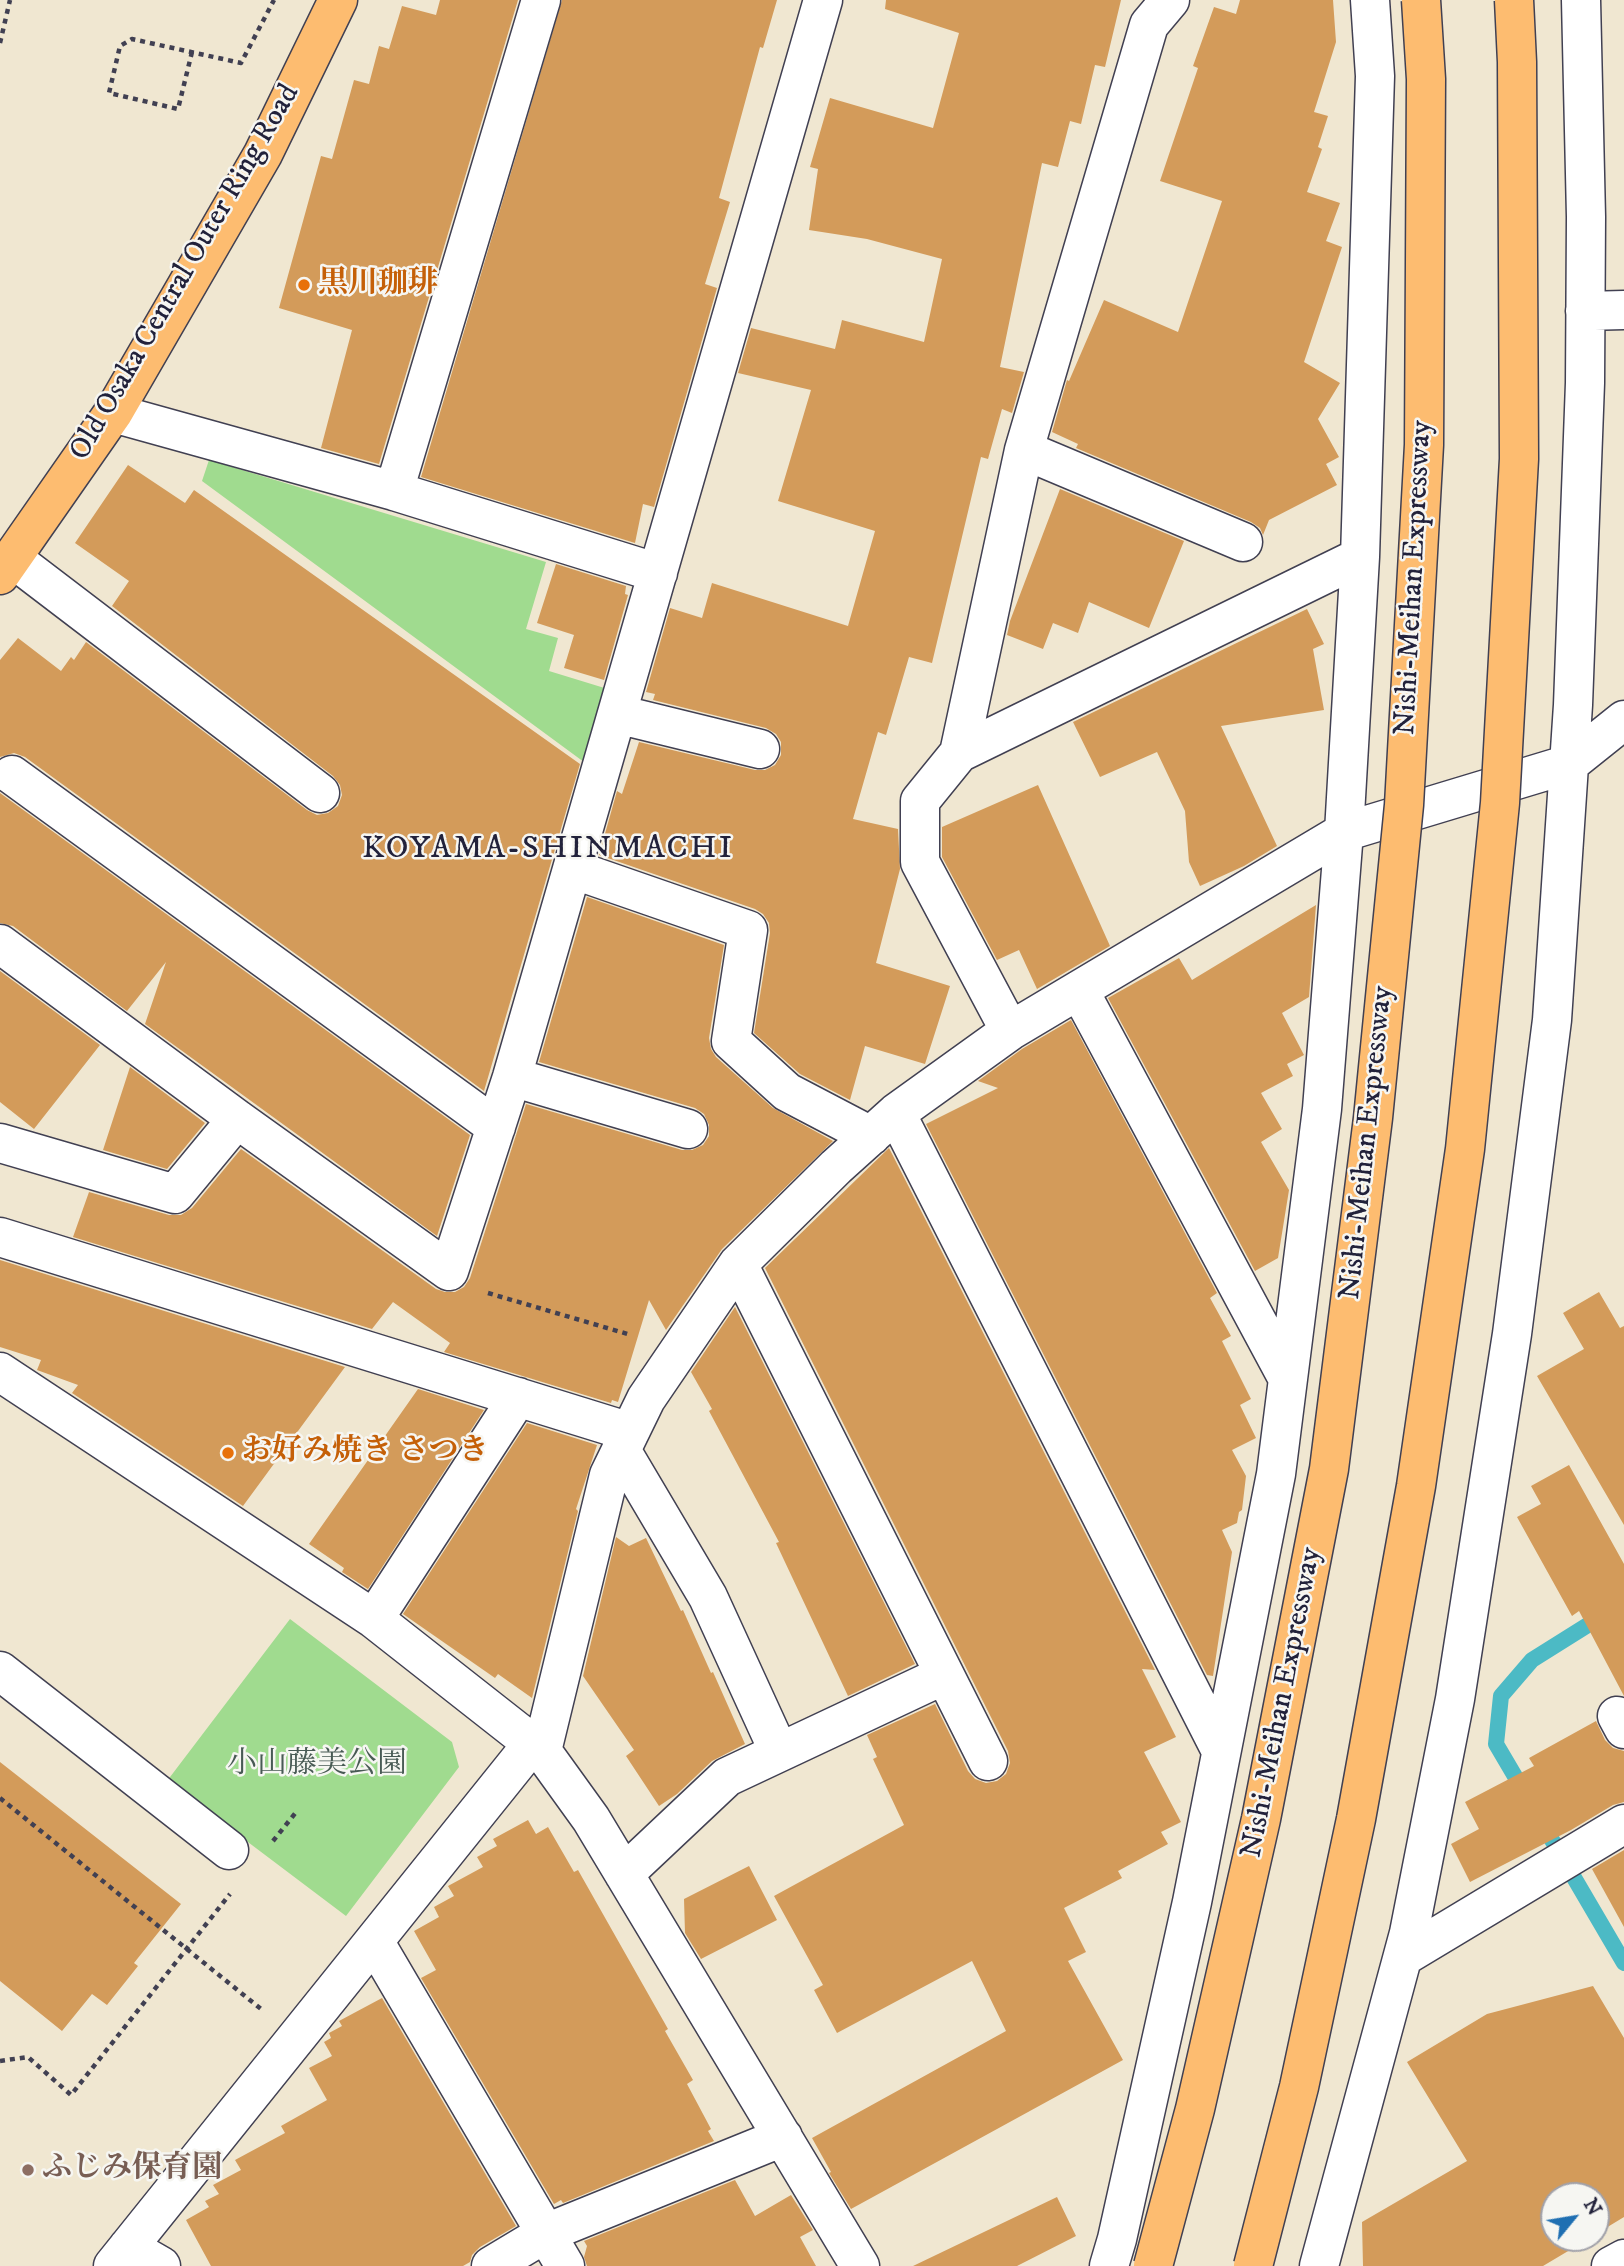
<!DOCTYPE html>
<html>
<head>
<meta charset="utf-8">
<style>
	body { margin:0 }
	#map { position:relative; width:1624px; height:2266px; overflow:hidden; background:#f0e7d1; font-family:"IM FELL DW Pica",serif }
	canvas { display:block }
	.north { position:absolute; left:1540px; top:2182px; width:70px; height:70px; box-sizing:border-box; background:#f6f6f2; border:2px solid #a1a1a9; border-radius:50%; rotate:60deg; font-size:19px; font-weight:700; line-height:28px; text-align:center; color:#22223b }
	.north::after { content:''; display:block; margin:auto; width:24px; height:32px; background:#1f6fb2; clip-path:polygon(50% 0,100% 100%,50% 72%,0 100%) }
</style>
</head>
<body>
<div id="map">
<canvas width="1624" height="2266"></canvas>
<div class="north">N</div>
</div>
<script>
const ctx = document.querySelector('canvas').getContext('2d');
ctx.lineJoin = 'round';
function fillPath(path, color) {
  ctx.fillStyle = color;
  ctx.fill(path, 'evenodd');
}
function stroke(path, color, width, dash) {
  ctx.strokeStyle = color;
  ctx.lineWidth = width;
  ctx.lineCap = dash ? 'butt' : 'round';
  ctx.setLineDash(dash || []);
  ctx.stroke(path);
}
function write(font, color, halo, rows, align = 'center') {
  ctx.font = font + ' "IM FELL DW Pica","Noto Serif JP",serif';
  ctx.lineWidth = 5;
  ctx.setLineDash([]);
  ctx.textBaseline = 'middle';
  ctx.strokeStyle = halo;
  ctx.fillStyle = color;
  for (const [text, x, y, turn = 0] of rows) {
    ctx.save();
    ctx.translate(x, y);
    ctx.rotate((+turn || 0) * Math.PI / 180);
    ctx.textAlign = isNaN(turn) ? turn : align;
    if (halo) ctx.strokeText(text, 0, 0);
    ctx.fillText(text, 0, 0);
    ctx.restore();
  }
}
const green = new Path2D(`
	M209 460 546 562 526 629 558 638 549 671 611 690 588 765 202 481Z
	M290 1619 452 1742 459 1767 346 1916 167 1781Z`);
const stream = new Path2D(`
	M1526 1795 1496 1744 1501 1696 1532 1660 1591 1623 1624 1609
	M1542 1823 1624 1963`);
const building = new Path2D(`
	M440 0H518L379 464 321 448 352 330 279 308 321 156 332 159 354 80 369 84 379 46 389 49 402 6 436 15Z
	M562 0H777L763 48 760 47 719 198 730 202 705 284 717 288 654 507 643 504 635 543 421 477Z
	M886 0H1121L1105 67 1095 65 1081 124 1070 121 1058 167 1042 163 1000 367 1024 372 1012 413 1002 409 988 459 981 457 932 663 909 657 886 735 878 732 853 819 898 829 900 869 876 963 950 986 925 1064 865 1046 850 1100 800 1074 754 1033 770 933 769 923 763 914 755 909 599 855 617 791 622 794 639 742 755 770H765L775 765 781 755V742L776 734 766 728 653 700 655 694 646 692 670 608 702 618 712 583 848 626 875 531 778 501 811 390 738 373 751 328 835 349 842 320 924 342 942 259 867 239 809 230 818 169 810 167 830 98 933 128 959 33 885 9Z
	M1240 0H1333L1336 42 1314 112 1328 116 1318 147 1322 149 1307 192 1340 203 1326 241 1342 247 1304 362 1340 383 1318 419 1339 457 1326 464 1337 485 1269 520 1263 535 1260 528 1251 522 1076 448 1078 444 1052 432 1067 380 1069 381 1104 300 1178 332 1222 201 1160 181 1198 68 1193 66 1214 7 1236 14Z
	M128 465 185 503 194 490 580 764 484 1091 25 757 14 753 0 757V660L18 638 61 671 71 657 74 660 86 642 307 810 317 815 328 813 338 806 342 795 340 785 333 776 112 606 129 581 75 543Z
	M1060 489 1184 541 1149 628 1089 602 1078 633 1053 623 1043 649 1007 635 1010 621Z
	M556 564 626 586 625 594 628 595 604 680 564 668 574 635 537 623Z
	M1307 609 1324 644 1313 649 1324 710 1221 726 1277 846 1244 866 1200 886 1189 862 1185 811 1157 752 1100 777 1073 722Z
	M1038 785 1110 946 1037 989 1019 950 997 960 942 857V827Z
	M0 793 470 1135 437 1236 145 1024 166 962 127 1011 13 926 0 923Z
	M587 897 724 945 709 1038 711 1049 716 1057 773 1108 833 1141 722 1249 666 1330 649 1300 618 1402 612 1400 611 1403 444 1352 450 1343 393 1302 372 1329 73 1237 89 1192 169 1215H181L192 1208 241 1149 436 1289 445 1292H455L464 1287 470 1278 526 1104 682 1150H692L703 1145 709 1136V1125L704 1114 695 1108 539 1062Z
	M1316 905 1309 997 1282 1013 1304 1055 1287 1064 1293 1076 1261 1093 1282 1129 1261 1142 1289 1190 1278 1258 1255 1271 1108 998 1179 958 1192 980Z
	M0 971 100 1045 34 1129 0 1102Z
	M1071 1020 1217 1293 1210 1298 1231 1336 1222 1341 1251 1399 1240 1405 1256 1438 1232 1450 1246 1476 1242 1510 1239 1512 1237 1523 1222 1530 1232 1552 1213 1676 1207 1675 926 1124 998 1088 978 1081 1022 1049Z
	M130 1067 205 1123 167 1169 103 1150Z
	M889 1148 1155 1670 1142 1669 1176 1737 1144 1752 1181 1822 1161 1832 1168 1844 1118 1871 1122 1878 1064 1908 1086 1952 1068 1961 1123 2060 851 2209 829 2173 831 2172 812 2138 1006 2031 972 1961 837 2033 814 1990 823 1985 774 1896 904 1825 873 1759 877 1757 867 1735 935 1704 968 1771 975 1779 986 1783 997 1781 1006 1774 1010 1763 1008 1751 765 1268Z
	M0 1260 345 1367 243 1506 72 1393 78 1385 37 1370 41 1360 0 1347Z
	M1599 1292 1620 1328 1624 1326V1525L1537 1376 1584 1349 1563 1313Z
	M735 1307 915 1664 848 1696 776 1543 779 1542 709 1411 712 1409 691 1372Z
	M418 1389 484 1410 368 1589 342 1572 344 1568 309 1544Z
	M527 1423 597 1445 576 1509 578 1511 532 1698 498 1674 495 1678 403 1614Z
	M1569 1465 1624 1564V1696L1579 1611 1572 1616 1517 1517 1541 1504 1531 1486Z
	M616 1537 629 1546 646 1538 681 1611 683 1610 711 1673 713 1672 745 1744 712 1761 677 1794 659 1806 626 1756 634 1750 583 1676Z
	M1596 1721 1605 1740 1613 1748 1624 1751V1802L1613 1805 1571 1830 1470 1882 1451 1844 1479 1829 1465 1802 1534 1766 1529 1758Z
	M0 1762 181 1904 134 1963 138 1966 107 2005 92 1994 62 2031 0 1981Z
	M528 1820 536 1834 548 1827 574 1872 578 1870 668 2029 665 2031 693 2080 687 2084 711 2129 708 2131 714 2141 563 2203 561 2200 554 2204 421 1978 436 1970 414 1931 439 1917 434 1907 454 1896 448 1886 483 1867 477 1857 497 1846 493 1839Z
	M1624 1850V1927L1592 1869Z
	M749 1866 777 1920 701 1959 685 1933 684 1899Z
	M1593 1986 1624 2038V2217L1596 2234V2196H1554V2238H1590L1543 2266H1363L1362 2222 1467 2161 1407 2062 1487 2014Z
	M382 1998 516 2226 480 2247 472 2255 470 2262 463 2266H211L186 2220 209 2207 205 2201 219 2194 213 2185 241 2170 235 2160 285 2133 281 2126 327 2100 309 2068 332 2056 324 2042 331 2038 329 2033 342 2026 339 2021Z
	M735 2180 755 2216 791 2195 813 2230 800 2237 816 2266H587L584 2257 587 2246 584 2241Z
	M1057 2197 1076 2236 1017 2266H913Z`);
const path = new Path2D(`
	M0 43 10 0
	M192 52 178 109 109 93 120 46 132 39 241 63 274 0
	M488 1293 631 1335
	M0 1798 261 2009
	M273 1841 297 1811
	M0 2061 28 2057 71 2095 230 1894`);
const minor = new Path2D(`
	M1585 311 1624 310
	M113 413 394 491 658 573
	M1024 450 1243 542
	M394 491 541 0
	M12 558 320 793
	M617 714 760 749
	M959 753 1360 557
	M12 775 496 1127
	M572 869 748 930 731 1041 787 1092 871 1136
	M0 944 237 1119 449 1271 512 1077 823 0
	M1079 990 1288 1379
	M1010 1031 920 862V801L959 753 1024 450 1149 25 1170 0
	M512 1077 688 1129
	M896 1113 1220 1749
	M0 1143 175 1194 237 1119
	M0 1237 630 1432
	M738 1264 988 1761
	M0 1372 374 1619 542 1751 591 1819 860 2266
	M621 1450 708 1597 779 1752
	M374 1619 518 1397
	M0 1671 229 1850
	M1617 1716 1624 1729
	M542 1751 609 1475 646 1399 738 1264 836 1167 896 1113 1010 1031 1344 832 1569 764 1624 720
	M624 1874 727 1777 944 1675
	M374 1941 565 2266
	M1403 1957 1624 1824
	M128 2247 161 2266
	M113 2266 533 1743
	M491 2266 546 2233 783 2137
	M1109 2266 1117 2239 1192 1902 1276 1474 1322 1109 1344 832 1360 557 1375 76 1370 0
	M1319 2266 1409 1933 1455 1699 1512 1334 1552 1020 1573 705 1585 383 1586 217 1581 0
	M1611 2266 1624 2259`);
const major = new Path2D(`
	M0 575 113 413 263 154 338 0`);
const highwayBridge = new Path2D(`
	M1153 2266 1195 2109 1261 1819 1329 1469 1373 1118 1404 805 1424 445 1426 79 1421 0
	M1253 2266 1299 2087 1356 1819 1416 1486 1465 1149 1500 803 1519 459 1517 62 1514 0`);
const markers = [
	[304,285,7,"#e8710a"],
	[228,1453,7,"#e8710a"],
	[28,2170,7,"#8d6e63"]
];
const streetNames = [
	["Old Osaka Central Outer Ring Road",186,273,-60],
	["Nishi-Meihan Expressway",1415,578,-87],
	["Nishi-Meihan Expressway",1368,1143,-84],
	["Nishi-Meihan Expressway",1283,1703,-79]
];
const foodNames = [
	["黒川珈琲",318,285],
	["お好み焼き さつき",242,1453]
];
const parkNames = [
	["小山藤美公園",317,1766]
];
const educationNames = [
	["ふじみ保育園",42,2170]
];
const neighbourhoodNames = [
	["KOYAMA-SHINMACHI",548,850]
];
fillPath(green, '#a0db8f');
stroke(stream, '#4cbac5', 16);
fillPath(building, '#d39b5a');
stroke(minor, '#414052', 41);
stroke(major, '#414052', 41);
stroke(path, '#414052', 4.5, [5, 5]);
stroke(minor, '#fff', 38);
stroke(major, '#fdbc70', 38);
stroke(highwayBridge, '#414052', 41, []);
stroke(highwayBridge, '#fdbc70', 38);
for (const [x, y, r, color] of markers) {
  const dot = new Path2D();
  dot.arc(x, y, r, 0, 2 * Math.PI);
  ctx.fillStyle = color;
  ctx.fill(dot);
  stroke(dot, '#f6f6f2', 2.5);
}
write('30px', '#22223b', '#f6f6f2', streetNames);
write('bold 30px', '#c56008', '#f6f6f2', foodNames, 'left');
write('30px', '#485a54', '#f6f6f2', parkNames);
write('bold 30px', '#785e54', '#f6f6f2', educationNames, 'left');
ctx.letterSpacing = '2px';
write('32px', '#22223b', '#f6f6f2', neighbourhoodNames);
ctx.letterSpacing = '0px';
</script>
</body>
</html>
